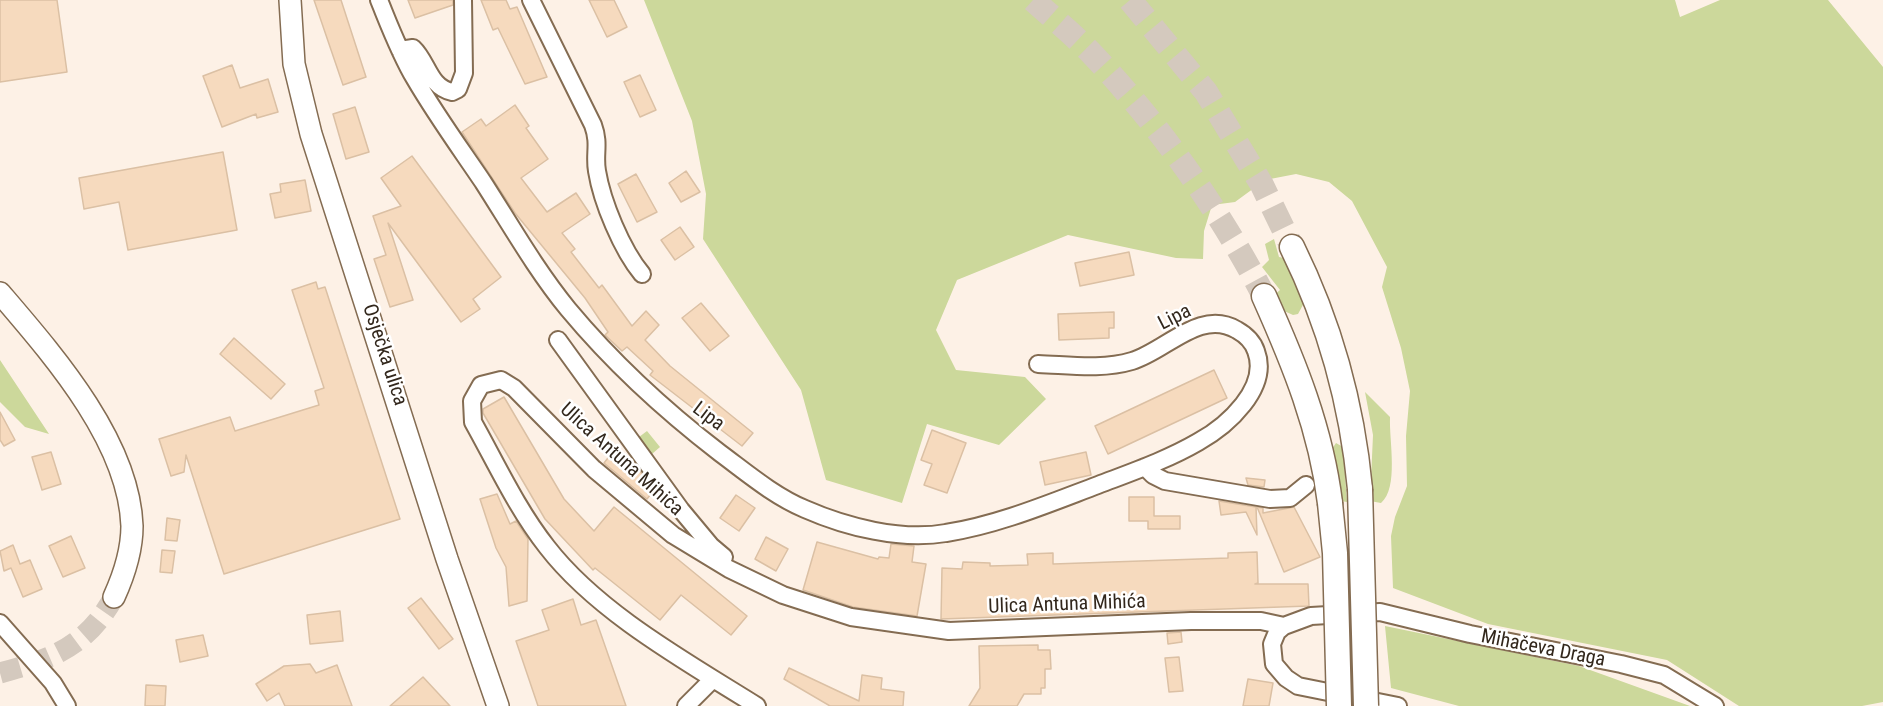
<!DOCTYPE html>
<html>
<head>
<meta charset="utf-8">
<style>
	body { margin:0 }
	canvas { display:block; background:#fdf1e6 }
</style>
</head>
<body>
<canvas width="1883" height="706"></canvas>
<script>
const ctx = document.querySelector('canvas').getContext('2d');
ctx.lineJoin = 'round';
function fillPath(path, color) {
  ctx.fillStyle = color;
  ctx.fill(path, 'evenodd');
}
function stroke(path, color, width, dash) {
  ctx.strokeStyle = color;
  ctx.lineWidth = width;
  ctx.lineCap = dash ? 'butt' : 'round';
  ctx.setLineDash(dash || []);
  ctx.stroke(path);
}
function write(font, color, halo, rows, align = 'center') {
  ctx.font = font + ' "Roboto Condensed",sans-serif';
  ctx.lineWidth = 5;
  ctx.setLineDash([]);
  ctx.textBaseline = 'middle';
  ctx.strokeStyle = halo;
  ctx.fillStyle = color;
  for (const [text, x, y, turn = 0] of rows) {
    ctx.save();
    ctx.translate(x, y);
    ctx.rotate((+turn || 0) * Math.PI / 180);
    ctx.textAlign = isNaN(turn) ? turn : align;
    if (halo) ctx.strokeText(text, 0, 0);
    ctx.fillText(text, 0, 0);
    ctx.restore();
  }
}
const green = new Path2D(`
	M644 0H1675L1680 17 1720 0H1828L1883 67V702L1862 706H1739L1667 660 1488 624 1393 588 1391 536 1395 517 1407 486 1406 436 1410 391 1401 348 1382 287 1387 267 1352 201 1329 182 1296 174 1265 180 1235 202 1212 205 1204 231 1203 259 1176 258 1068 235 957 280 936 330 956 370 1025 377 1046 399 999 445 927 424 902 503 826 480 801 390 703 239 706 194 692 121Z
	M1274 239 1279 257 1284 258 1304 303 1298 314 1293 315 1282 310 1273 296 1280 290 1262 267 1269 260 1265 244Z
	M0 360 49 434 25 427 0 402Z
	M1365 392 1390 417C1389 441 1399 488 1381 503L1370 501 1373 435Z
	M647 431 660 447 652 454 639 437Z
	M1336 443 1343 447 1347 502 1341 501 1332 449Z
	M1385 626 1579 666 1690 706H1459L1391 688Z`);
const building = new Path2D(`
	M0 0H57L67 72 0 82Z
	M314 0H341L366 77 343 85Z
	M408 0H453V5L415 18Z
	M481 0H506L510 9 517 7 547 77 525 84 498 28 493 30Z
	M589 0H614L627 27 607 37Z
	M232 65 240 88 268 79 278 112 257 118 256 114 222 127 203 76Z
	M640 75 656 110 640 117 624 82Z
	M515 105 529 126 526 128 548 159 521 178 547 212 576 193 590 214 562 233 575 249 571 252 599 288 602 285 632 326 646 311 659 325 645 340 670 366 753 433 742 446 650 375 653 371 627 347 622 351 605 335 608 332 585 298 515 213 462 132 481 119 486 126Z
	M355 107 369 152 346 159 333 114Z
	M223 152 237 230 128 250 119 202 84 209 79 178Z
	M412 156 501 277 473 299 480 309 461 322 388 223 413 300 390 307 374 259 386 255 373 216 401 206 381 178Z
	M686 171 700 192 681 202 669 183Z
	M636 174 657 212 637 222 618 184Z
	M305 180 311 211 275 218 270 194 281 192 280 184Z
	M680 227 694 247 675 260 661 240Z
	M1129 252 1134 275 1080 286 1075 263Z
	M316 282 318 289 325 287 400 519 224 574 186 455 184 472 171 476 159 439 230 417 235 431 319 405 315 391 324 388 292 290Z
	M701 303 729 336 710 351 682 318Z
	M1114 312V328H1109V338L1059 340 1058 314Z
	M234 338 285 384 271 399 220 354Z
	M1214 370 1227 398 1108 454 1095 426Z
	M504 397 564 499 594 531 614 507 747 616 731 635 681 595 660 620 595 568 593 570 545 519 483 413V409Z
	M0 412 15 440 4 446 0 440Z
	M932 430 966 443 947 493 924 485 932 464 921 460Z
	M615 449 637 467 654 490 647 499 604 463Z
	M51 452 61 484 42 490 32 457Z
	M1086 452 1091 475 1045 485 1040 462Z
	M1246 478 1265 480 1264 487 1248 485Z
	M497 494 510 524 516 521 528 539 527 601 509 606 506 567 496 548 480 499Z
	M736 495 755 508 739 531 720 518Z
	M1129 497H1154V516H1180V529H1148V521H1129Z
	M1219 501 1256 507 1257 535 1246 512 1221 515Z
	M1257 507 1263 508V513L1294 507 1320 557 1284 572Z
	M167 518 180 520 177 541 165 540Z
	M71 536 85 568 63 577 49 546Z
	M766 537 788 549 776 571 755 559Z
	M817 542 878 559 879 557 889 558 891 544 914 546 912 562 926 564 917 616 853 607 803 590Z
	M13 545 20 564 30 560 42 589 23 597 11 568 4 571 0 551Z
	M162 550 175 551 172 573 160 572Z
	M1257 552 1258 583 1255 584H1308L1309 606 941 619 942 568 962 569 963 562 990 563V566L1028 565 1027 554 1053 553V564L1228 558V553Z
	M421 598 453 639 439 649 408 608Z
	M573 599 581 625 596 620 626 706H538L516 641 549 630 542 610Z
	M340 611 343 641 310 644 307 615Z
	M1181 632 1182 642 1168 644 1167 633Z
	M203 635 208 656 180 662 176 640Z
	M1038 645V650H1050L1051 669H1045V688H1041V694H1024L1017 706H969L980 688 979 646Z
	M1179 657 1183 691 1169 692 1165 658Z
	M310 664 316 673 337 665 352 706H285L279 693 267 701 256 684 284 666Z
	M789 668 859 701 862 675 882 678 881 689 904 692 903 706H830L784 679Z
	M423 677 450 706H390Z
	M1248 679 1273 683 1269 706H1243Z
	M146 685 166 686 165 706H145Z`);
const majorTunnel = new Path2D(`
	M0 673C52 659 86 647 114 597`);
const highwayTunnel = new Path2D(`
	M1033 0C1053 18 1075 36 1093 55 1161 127 1219 209 1264 296
	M1130 0 1206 92 1262 185 1292 247`);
const minor = new Path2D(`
	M379 0C390 27 400 54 415 79 436 115 460 148 483 182 510 224 536 270 568 309 613 363 664 410 720 453 747 473 774 496 805 509 846 527 901 541 946 533 998 525 1050 503 1098 485 1132 472 1167 460 1198 442 1227 426 1270 388 1256 351 1253 342 1246 335 1237 330 1200 308 1166 351 1132 361 1102 370 1069 365 1038 364
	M531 0 593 125C600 144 594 154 597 171 602 202 622 250 642 274
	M400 50 413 48C428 62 429 87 452 92L458 89 464 73 463 0
	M558 340 681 510 711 546 724 557
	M1145 467 1153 475 1165 481 1270 499 1290 498 1306 485
	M0 623 53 683 67 706
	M686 706 713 679
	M757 706C687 662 598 613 547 547 517 509 496 463 473 422L472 401 481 385 501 380 514 388 594 469 673 535 729 569 783 595 851 617 949 631 1191 621H1261L1284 626
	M1398 706 1298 686 1286 678 1274 664 1272 644 1277 632 1284 626 1311 616 1380 612 1470 634 1621 664 1664 675 1715 706`);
const major = new Path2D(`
	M290 0 294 64 311 134 447 559 498 706
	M0 293C53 355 129 441 132 526 132 551 124 575 114 597`);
const highway = new Path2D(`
	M1292 247C1330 324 1352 403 1360 489
	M1264 296C1294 363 1321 429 1330 503`);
const highwayBridge = new Path2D(`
	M1360 489 1366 706
	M1330 503 1335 553 1339 706`);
const streetNames = [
	["Lipa",1175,318,-27],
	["Osječka ulica",384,355,72],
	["Lipa",708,417,37],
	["Ulica Antuna Mihića",621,460,42],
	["Ulica Antuna Mihića",1067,605,-2],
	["Mihačeva Draga",1543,649,11]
];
fillPath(green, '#ccd89b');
fillPath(building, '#f6dabe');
stroke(building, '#dbc0a4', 1.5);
stroke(majorTunnel, '#d4c9be', 21, [21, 10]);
stroke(highwayTunnel, '#d4c9be', 24, [24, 12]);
stroke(minor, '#846c52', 20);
stroke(major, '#846c52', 24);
stroke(highway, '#846c52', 27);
stroke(minor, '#fff', 16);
stroke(major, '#fff', 21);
stroke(highway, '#fff', 24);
stroke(highwayBridge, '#846c52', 27, []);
stroke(highwayBridge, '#fff', 24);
write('20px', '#32271c', '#fff', streetNames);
</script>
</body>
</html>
